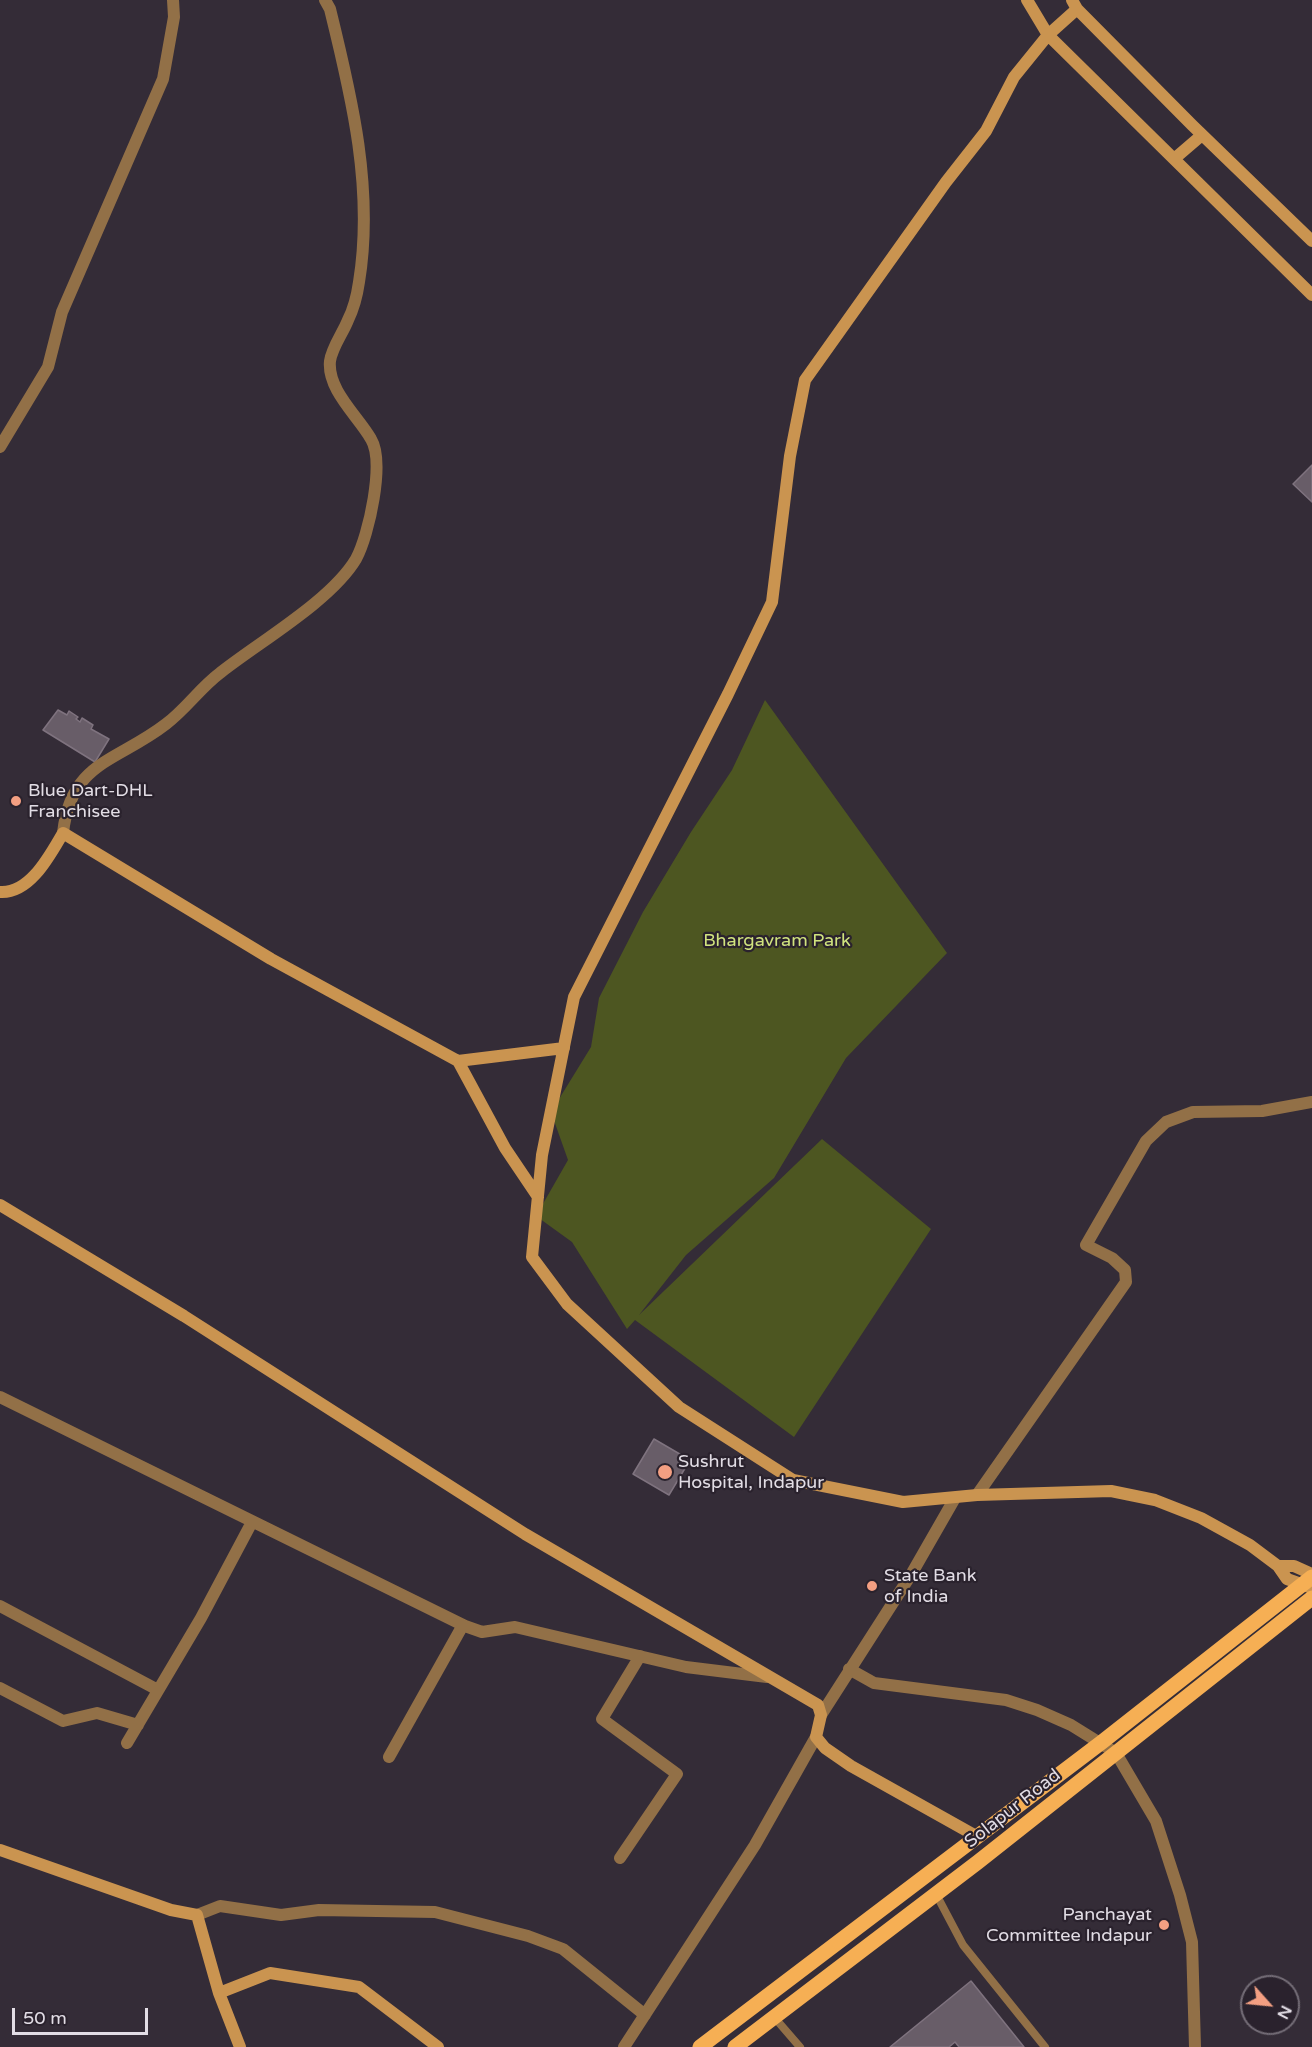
<!DOCTYPE html>
<html>
<head>
<meta charset="utf-8">
<style>
	body { margin:0 }
	#map { position:relative; width:1312px; height:2047px; overflow:hidden; background:#342c37; font-family:"Varela Round",sans-serif }
	canvas { display:block }
	.north { position:absolute; left:1240px; top:1975px; width:60px; height:60px; box-sizing:border-box; background:#2a222d; border:2px solid #746d77; border-radius:50%; rotate:117deg; font-size:16px; font-weight:700; line-height:24px; text-align:center; color:#e2dde5 }
	.north::after { content:''; display:block; margin:auto; width:21px; height:27px; background:#f39f82; clip-path:polygon(50% 0,100% 100%,50% 72%,0 100%) }
	.scale { position:absolute; left:12px; top:2008px; width:136px; height:27px; box-sizing:border-box; border:3px solid #e2dde5; border-top:0; padding-left:8px; font-size:18px; line-height:21px; white-space:nowrap; color:#e2dde5; -webkit-text-stroke:4px #2a222d; paint-order:stroke }
</style>
</head>
<body>
<div id="map">
<canvas width="1312" height="2047"></canvas>
<div class="north">N</div>
<div class="scale">50 m</div>
</div>
<script>
const ctx = document.querySelector('canvas').getContext('2d');
ctx.lineJoin = 'round';
function fillPath(path, color) {
  ctx.fillStyle = color;
  ctx.fill(path, 'evenodd');
}
function stroke(path, color, width, dash) {
  ctx.strokeStyle = color;
  ctx.lineWidth = width;
  ctx.lineCap = dash ? 'butt' : 'round';
  ctx.setLineDash(dash || []);
  ctx.stroke(path);
}
function write(font, color, halo, rows, align = 'center') {
  ctx.font = font + ' "Varela Round",sans-serif';
  ctx.lineWidth = 4.5;
  ctx.setLineDash([]);
  ctx.textBaseline = 'middle';
  ctx.strokeStyle = halo;
  ctx.fillStyle = color;
  for (const [text, x, y, turn = 0] of rows) {
    ctx.save();
    ctx.translate(x, y);
    ctx.rotate((+turn || 0) * Math.PI / 180);
    ctx.textAlign = isNaN(turn) ? turn : align;
    if (halo) ctx.strokeText(text, 0, 0);
    ctx.fillText(text, 0, 0);
    ctx.restore();
  }
}
const green = new Path2D(`
	M765 700 947 953 846 1058 774 1178 686 1255 639 1315 822 1139 931 1229 794 1437 635 1320 627 1329 572 1242 536 1216 568 1160 551 1112 591 1047 599 998 643 912 691 832 732 770Z`);
const building = new Path2D(`
	M1312 465V502L1293 484Z
	M58 710 67 715 69 711 78 717 76 719 80 722 82 718 93 725 91 729 109 739 95 762 43 730Z
	M654 1439 690 1460 669 1495 633 1474Z
	M971 1981 1024 2047H959L955 2042 949 2047H890Z`);
const lane = new Path2D(`
	M936 1894 963 1945 1045 2047
	M774 2017 800 2047`);
const street = new Path2D(`
	M0 447 48 367 62 312 163 79 174 17 173 0
	M63 833C71 761 117 762 166 724 186 709 200 688 220 673 259 642 331 601 356 559 369 535 385 462 371 439 358 416 327 390 330 361 332 347 343 333 348 320 354 308 357 296 359 282 374 190 352 98 330 9L325 0
	M0 1397 465 1626 482 1632 515 1627 686 1667 767 1677
	M977 1495 1126 1282 1125 1270 1112 1258 1086 1245 1146 1141 1166 1122 1193 1112 1262 1111 1312 1102
	M0 1606 158 1690
	M849 1669 874 1683 1006 1700 1037 1710 1071 1725 1116 1753 1156 1821 1180 1895 1192 1942 1195 2047
	M0 1688 63 1721 97 1713 138 1725
	M821 1715 912 1573 955 1498
	M127 1743 201 1618 252 1522
	M389 1757 463 1625
	M620 1858 677 1774 602 1719 640 1656
	M197 1915 220 1906 281 1915 319 1910 435 1912 528 1936 563 1949 645 2015
	M624 2047 755 1845 816 1737`);
const secondary = new Path2D(`
	M1027 0 1048 35 1312 295
	M1072 0 1077 9 1192 125 1312 241
	M1077 9 1048 35 1014 77 986 131 946 182 805 380 790 456 772 602 728 694 574 997 542 1155 532 1257 567 1304 679 1407 793 1480 903 1502 977 1495 1111 1491 1155 1500 1201 1518 1250 1545 1278 1566 1287 1579 1312 1588
	M1174 159 1202 135
	M0 892C30 894 50 855 63 833L271 959 458 1061 564 1048
	M458 1061 505 1148 538 1197
	M0 1205 184 1316 525 1534 818 1705 821 1715 816 1737 825 1748 851 1766 976 1836
	M1278 1566H1294L1312 1574
	M0 1850 171 1910 197 1915 219 1993 240 2047
	M219 1993 270 1973 359 1987 438 2047`);
const primary = new Path2D(`
	M700 2047 1102 1742 1312 1577
	M735 2047 978 1862 1312 1598`);
const markers = [
	[16,801,6,"#f39f82"],
	[665,1472,8,"#f39f82"],
	[872,1586,6,"#f39f82"],
	[1164,1925,6,"#f39f82"]
];
const poiNames = [
	["Blue Dart-DHL",28,791],
	["Franchisee",28,812],
	["Sushrut",678,1462],
	["Hospital, Indapur",678,1483],
	["State Bank",884,1576],
	["of India",884,1597],
	["Panchayat",1152,1915,"right"],
	["Committee Indapur",1152,1936,"right"]
];
const parkNames = [
	["Bhargavram Park",777,941]
];
const streetNames = [
	["Solapur Road",1013,1809,-38]
];
fillPath(green, '#4d5621');
fillPath(building, '#685d68');
stroke(building, '#7f737f', 1.5);
stroke(lane, '#927047', 8);
stroke(street, '#927047', 12);
stroke(secondary, '#ca9450', 12);
stroke(primary, '#f6af54', 15);
for (const [x, y, r, color] of markers) {
  const dot = new Path2D();
  dot.arc(x, y, r, 0, 2 * Math.PI);
  ctx.fillStyle = color;
  ctx.fill(dot);
  stroke(dot, '#2a222d', 2);
}
write('18px', '#e2dde5', '#2a222d', poiNames, 'left');
write('18px', '#d0e37e', '#2a222d', parkNames);
write('18px', '#e2dde5', '#2a222d', streetNames);
</script>
</body>
</html>
